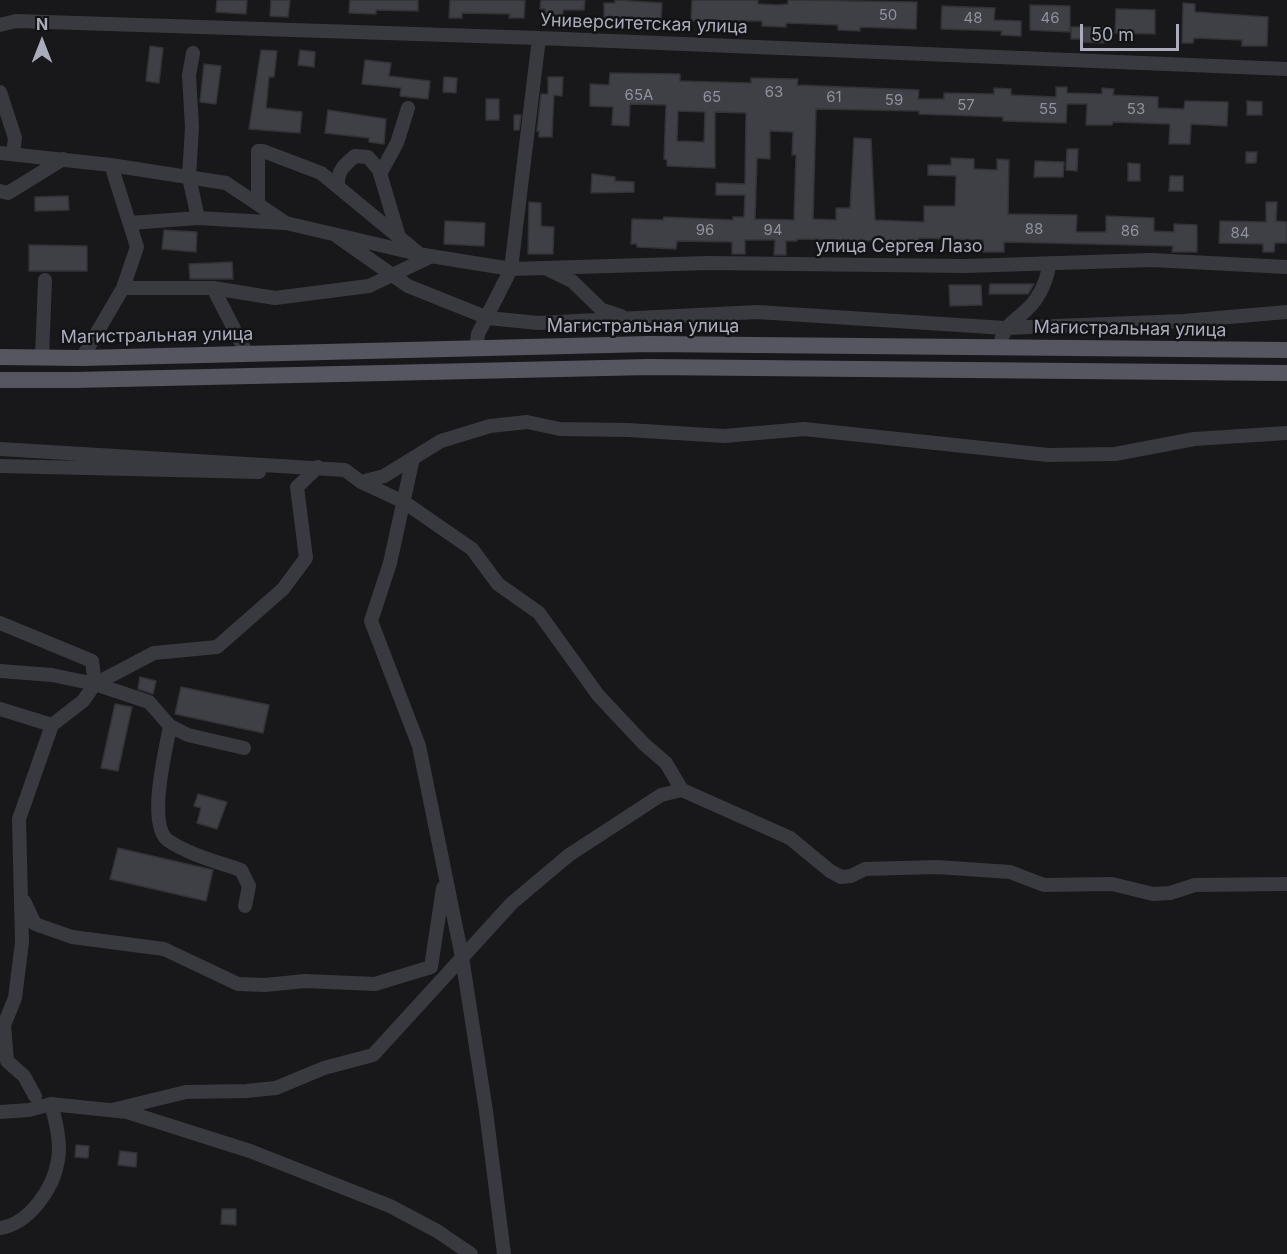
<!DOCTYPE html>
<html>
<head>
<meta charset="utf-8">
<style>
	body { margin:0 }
	#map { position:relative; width:1287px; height:1254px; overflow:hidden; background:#18181b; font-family:Inter,sans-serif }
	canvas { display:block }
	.north { position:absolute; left:12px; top:12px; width:60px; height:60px; -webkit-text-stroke:4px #131316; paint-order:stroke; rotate:0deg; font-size:16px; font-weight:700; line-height:24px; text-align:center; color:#a9adbb }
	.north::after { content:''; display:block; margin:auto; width:21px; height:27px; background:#a9adbb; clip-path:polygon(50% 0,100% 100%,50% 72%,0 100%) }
	.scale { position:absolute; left:1080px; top:24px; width:99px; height:27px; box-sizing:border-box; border:3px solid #a9adbb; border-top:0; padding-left:8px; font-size:18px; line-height:21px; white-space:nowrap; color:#a9adbb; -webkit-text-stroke:4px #131316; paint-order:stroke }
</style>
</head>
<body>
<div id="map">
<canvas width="1287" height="1254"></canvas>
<div class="north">N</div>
<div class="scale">50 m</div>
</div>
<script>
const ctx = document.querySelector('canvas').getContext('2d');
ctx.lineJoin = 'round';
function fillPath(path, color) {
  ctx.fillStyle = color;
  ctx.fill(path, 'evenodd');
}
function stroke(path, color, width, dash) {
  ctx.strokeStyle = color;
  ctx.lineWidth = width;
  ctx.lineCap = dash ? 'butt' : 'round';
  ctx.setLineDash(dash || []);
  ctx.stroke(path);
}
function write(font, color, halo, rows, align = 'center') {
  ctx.font = font + ' Inter,sans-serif';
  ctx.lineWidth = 5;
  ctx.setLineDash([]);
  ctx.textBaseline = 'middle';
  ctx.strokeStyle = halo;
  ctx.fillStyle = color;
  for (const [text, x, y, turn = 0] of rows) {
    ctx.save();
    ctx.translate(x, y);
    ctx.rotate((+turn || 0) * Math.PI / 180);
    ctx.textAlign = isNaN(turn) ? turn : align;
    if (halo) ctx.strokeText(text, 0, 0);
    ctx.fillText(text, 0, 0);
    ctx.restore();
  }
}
const building = new Path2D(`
	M217 0H247L246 14 216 12Z
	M271 0H290L288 17 270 16Z
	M350 0H418V11L376 10V14L349 13Z
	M450 0H525L524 18H509L510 14 462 13V18H449Z
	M541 0H585L584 10H563V21L545 20V9H540Z
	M615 0 662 3 661 20H604V3H615Z
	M692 0H758V4L778 5 788 4V0L917 2 916 29 860 27V31L838 30V25L786 23V27L762 26V21H691Z
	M1183 3 1195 4V12L1268 17 1267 46H1242V40L1194 38 1193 43H1182Z
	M1030 5 1070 6V32L1030 30Z
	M942 6 995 8 994 20 1021 21V36L1001 35 1002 31 941 29Z
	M1116 9 1155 10V34L1115 33Z
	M1071 27H1105L1104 43 1082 42V39H1071Z
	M150 46 163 48 159 83 146 81Z
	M261 50 277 51 274 77H269L266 108 302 112 300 133 249 129Z
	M300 50 315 52 314 67 298 65Z
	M365 60 391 63 389 76 430 81 428 99 400 96 401 88 362 84Z
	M204 64 221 66 216 104 200 102Z
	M610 73 680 74V81L751 83V78L798 79 797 85 919 90 918 99H944V93L994 94V88L1011 89V95L1056 97V87H1067V93L1102 94V88L1114 89 1113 95 1158 97V108L1184 109 1185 101 1228 102 1227 126 1191 124 1190 144H1169L1170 124 1113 122 1112 125H1086L1087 104H1067L1066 123 1003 121V117L919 114V111L816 109 813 219 836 220V208H850L854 138 871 139 875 220 924 222V206H955L956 176 928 175V165H951V158L974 159V169L997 170V159L1009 160 1008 214 1077 215 1076 232H1106V216L1154 218V231L1174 232V224L1197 225V252H1172L1173 246 1004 242V252H983V240L919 238V242L797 239V241H786V255H774L775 240H745V254H732V242L677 241 676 249 637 247V244H631L632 219 663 220 664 217 733 220V217H744L745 195H716V183L745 184 746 113 715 112V168L667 166V160L664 159 666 105 630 104 629 126 612 125 613 107 590 106V84L609 85ZM678 111 705 112 704 142 677 141ZM770 131 793 132 792 155H796L794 220 755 219 757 158 770 159Z
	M444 77 457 78 456 93 443 92Z
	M548 77H563L562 96 554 95 552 137H539V131H537L541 94H548Z
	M486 99H499V120H486Z
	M1247 101 1262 102V115H1247Z
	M328 110 386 119 384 144 369 142V138L325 133Z
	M514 115H521L519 130H514Z
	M1067 149H1078L1077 171 1066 170Z
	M1246 152H1257L1256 163H1246Z
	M1035 161 1064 162 1063 177H1034Z
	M1128 163 1140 164V181H1128Z
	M592 174 615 177V181L634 182V192L591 193Z
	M1170 176H1183V191H1169Z
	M68 196 69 210 35 211V197Z
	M529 202 541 203V226L554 227 553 254H528Z
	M1266 202H1277L1276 221 1287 222V243H1275L1274 252H1263V244L1219 243 1220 221 1266 222Z
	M445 221 485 223 484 246 444 244Z
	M164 230 197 232 196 252 162 249Z
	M29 245 87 246V271H29Z
	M232 262 233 279H190L189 264Z
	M990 284H1034L1028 294H989Z
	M949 285H981L982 305 950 306Z
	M140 677 156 681 153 694 138 689Z
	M181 687 269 705 263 733 175 714Z
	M115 704 132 707 118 771 101 768Z
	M198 794 227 802 217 829 197 823 201 808 194 806Z
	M118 848 213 870 206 901 110 879Z
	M76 1145 89 1146 88 1158 75 1157Z
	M120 1151 137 1153 136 1167 118 1165Z
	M222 1209H236V1225L221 1224Z`);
const minor = new Path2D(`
	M0 25 16 21 539 38 1287 69
	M193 53 189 75 192 127 189 177 198 218
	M0 92 15 138 13 153
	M0 153 111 165 137 247 123 288
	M111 165 226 183 286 223 418 254 511 269 708 263 966 266 1151 260 1287 267
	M380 174 397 143 408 108
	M338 187C337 171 343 166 355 156L368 157 379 170 399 237
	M0 191 8 193 63 159
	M258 204V151H263L321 173 417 252
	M130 223 198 218 284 223
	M338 237 408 286 488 318 538 323 757 312 1005 328 1183 321 1287 312
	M547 269 572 281 602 310 621 316
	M213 288 275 298 369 286 432 256
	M476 348 478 334 511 269 539 38
	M1000 348C1001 322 1024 318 1036 299 1044 288 1047 276 1050 263
	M42 357 45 280
	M82 358 123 288H213L247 354
	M0 449 345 470 361 482 404 502 472 549 498 584 539 613 598 695 644 744 666 763 682 790 790 838 830 871 841 877 851 876 865 869 937 867 1010 872 1044 885 1112 884 1153 894 1170 893 1195 885 1287 884
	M413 458 390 563 371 621 419 746 462 957 486 1111 504 1254
	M0 466 259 472
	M361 482 384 476 441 441 490 426 527 422 560 429 628 430 724 436 804 429 1048 455 1115 454 1194 439 1287 433
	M0 623 92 661 95 684 149 702 170 726 188 735 244 748
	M0 671 52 675 95 684
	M0 709 52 725
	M170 726C166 750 146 826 169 841 190 855 218 862 241 870L249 886 245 906
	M24 901 35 924 72 937 164 949 238 984 265 985 305 981 375 984 431 967 443 888
	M35 1096 24 1076 7 1061 4 1025 15 998 22 942 19 819 52 725 83 701 95 684 154 653 217 647 283 589 306 558 297 487 318 467
	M112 1110 186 1092 246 1091 276 1088 324 1068 373 1055 512 903 569 855 661 795 682 790
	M0 1112 29 1110 51 1104 127 1112 250 1151 390 1206 437 1231 471 1254
	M0 1228C29 1224 54 1188 58 1160 61 1142 56 1122 51 1104`);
const major = new Path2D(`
	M0 357 82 358 649 344 1287 350
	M0 380H75L649 367 1287 373`);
const numberNames = [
	["50",888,15],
	["48",973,18],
	["46",1050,18],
	["63",774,92],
	["65А",639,95],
	["65",712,97],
	["61",834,97],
	["59",894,100],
	["57",966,105],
	["55",1048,109],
	["53",1136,109],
	["88",1034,229],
	["96",705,230],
	["94",773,230],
	["86",1130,231],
	["84",1240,233]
];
const streetNames = [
	["Университетская улица",644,24,2],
	["улица Сергея Лазо",899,247],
	["Магистральная улица",643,327],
	["Магистральная улица",1130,329,1],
	["Магистральная улица",157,336,-1]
];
fillPath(building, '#3f4045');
stroke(building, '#323237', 1.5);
stroke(minor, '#393940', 14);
stroke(major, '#55565f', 16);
write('15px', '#8e929e', null, numberNames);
write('18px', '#a9adbb', '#131316', streetNames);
</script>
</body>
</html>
